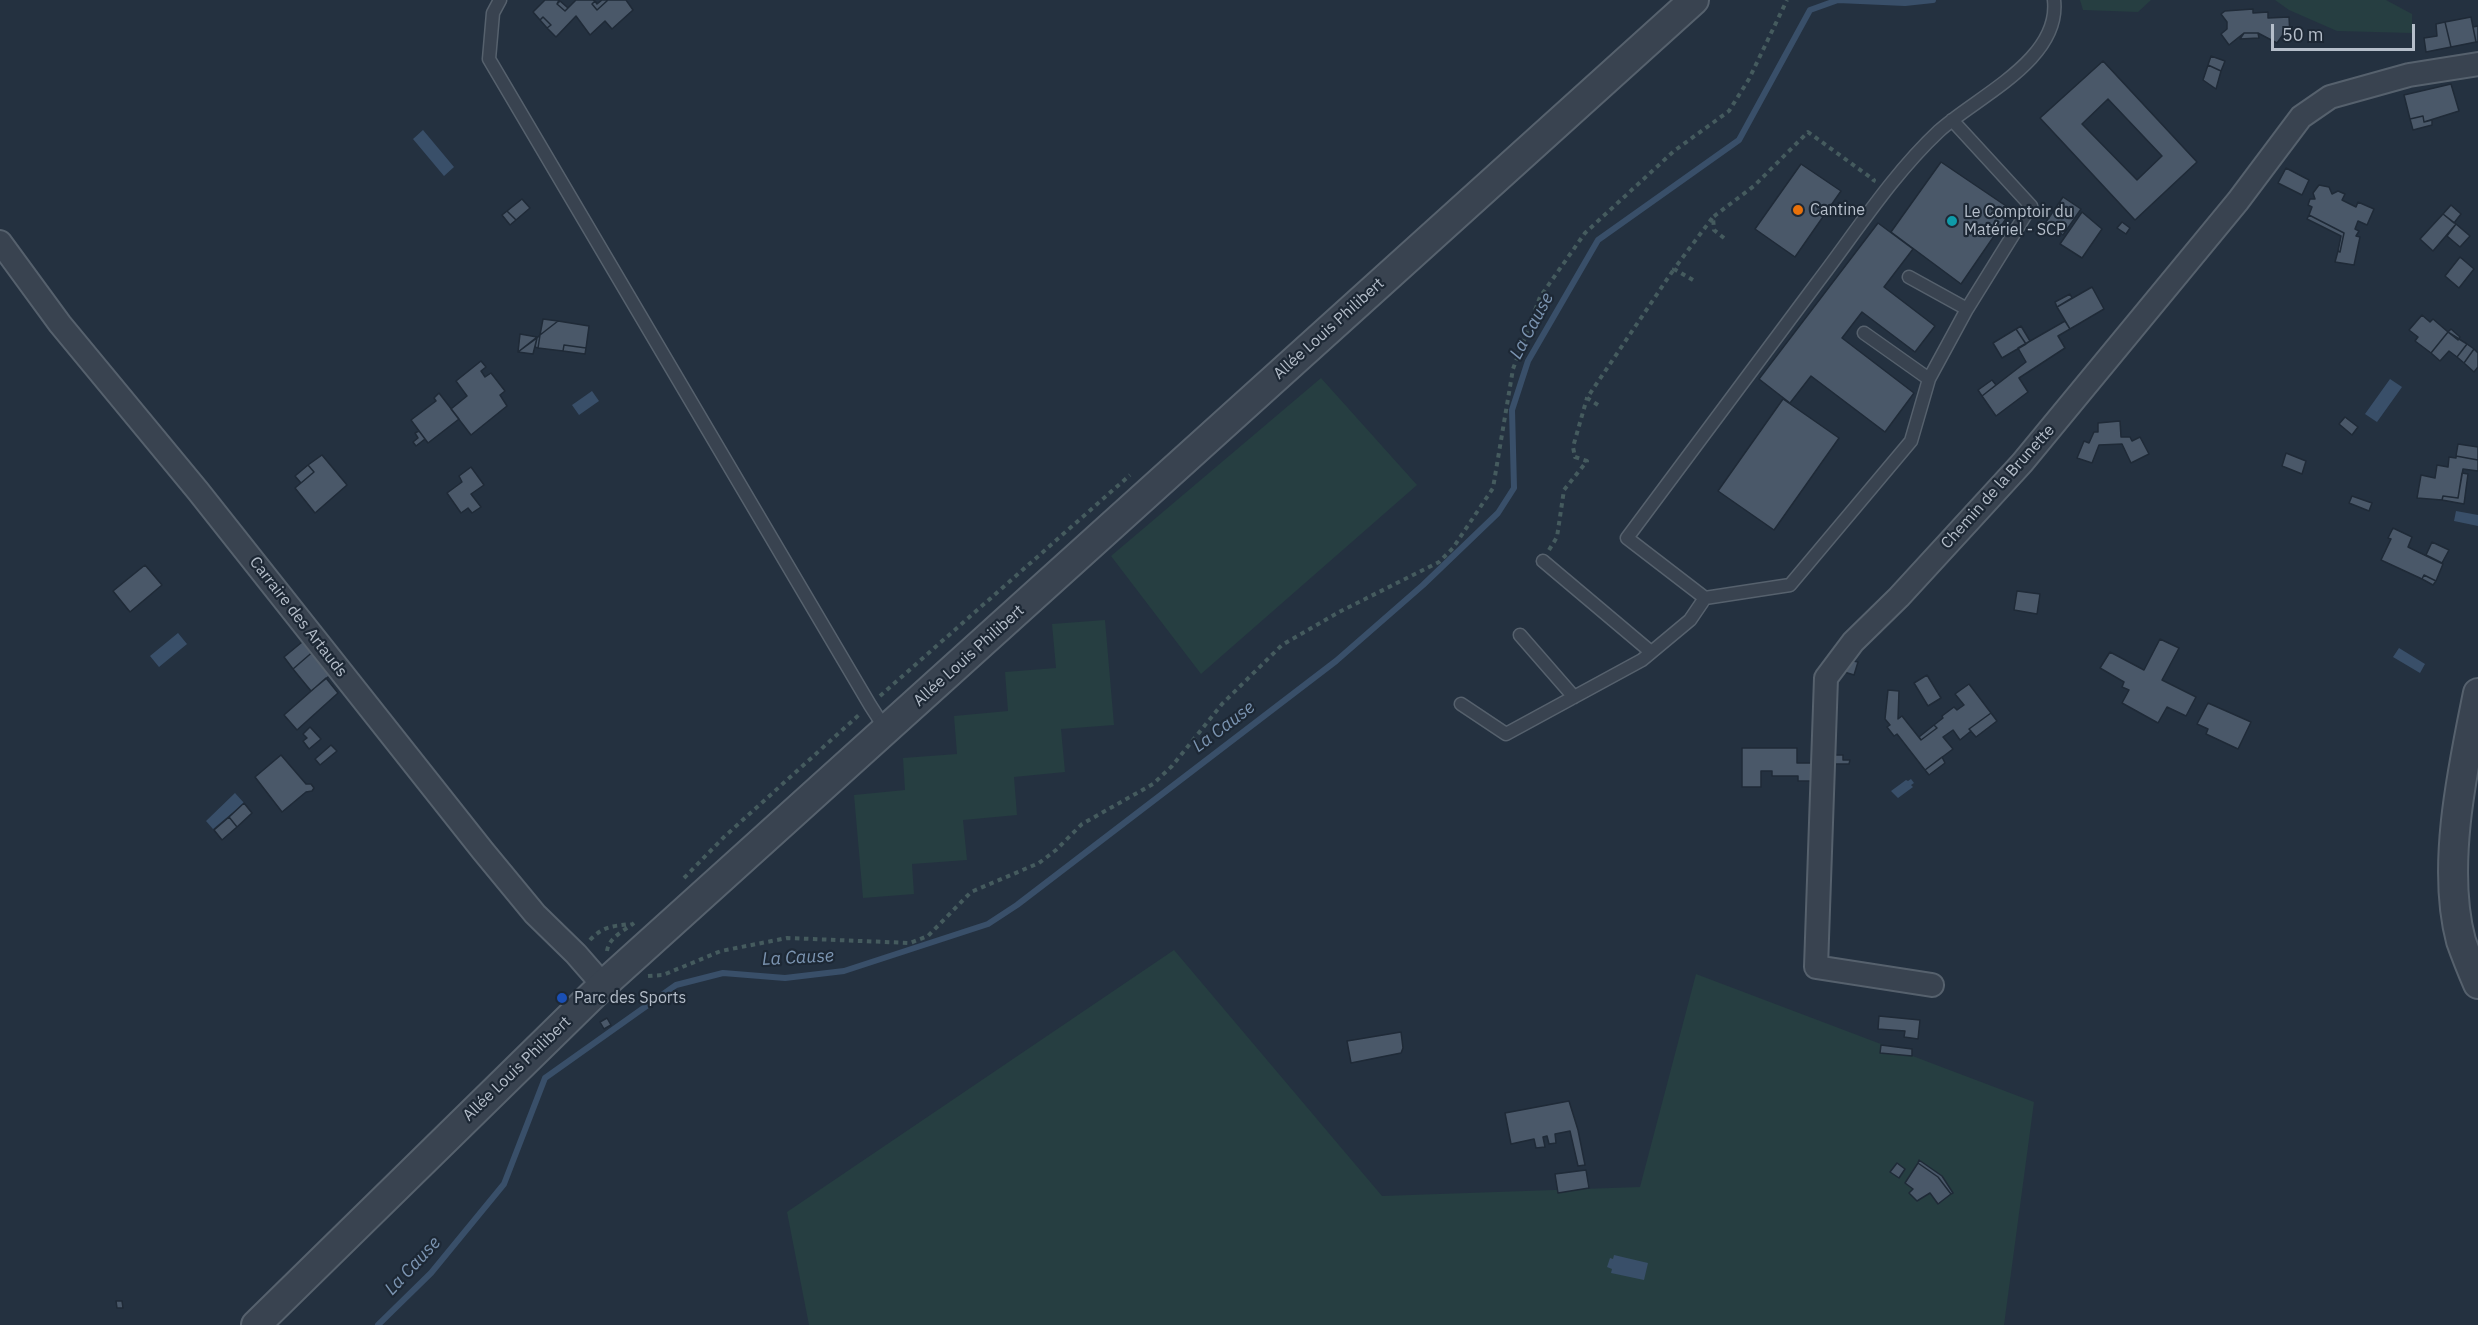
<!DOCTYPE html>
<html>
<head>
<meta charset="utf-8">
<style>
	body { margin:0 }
	#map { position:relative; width:2478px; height:1325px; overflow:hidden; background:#243140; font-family:"IBM Plex Sans",sans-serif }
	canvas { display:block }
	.scale { position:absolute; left:2271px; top:24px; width:144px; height:27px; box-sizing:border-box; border:3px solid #b5beca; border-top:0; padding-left:8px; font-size:18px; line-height:21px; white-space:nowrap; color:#b5beca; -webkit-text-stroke:4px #1d2835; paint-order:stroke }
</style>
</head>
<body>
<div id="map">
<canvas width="2478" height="1325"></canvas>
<div class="scale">50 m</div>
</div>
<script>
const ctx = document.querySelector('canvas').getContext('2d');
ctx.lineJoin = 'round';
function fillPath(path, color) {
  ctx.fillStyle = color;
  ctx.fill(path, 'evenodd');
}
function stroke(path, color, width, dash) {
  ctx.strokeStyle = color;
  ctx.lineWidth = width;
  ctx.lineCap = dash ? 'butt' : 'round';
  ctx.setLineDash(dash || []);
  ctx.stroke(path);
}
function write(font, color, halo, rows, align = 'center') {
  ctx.font = font + ' "IBM Plex Sans",sans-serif';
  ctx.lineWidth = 4.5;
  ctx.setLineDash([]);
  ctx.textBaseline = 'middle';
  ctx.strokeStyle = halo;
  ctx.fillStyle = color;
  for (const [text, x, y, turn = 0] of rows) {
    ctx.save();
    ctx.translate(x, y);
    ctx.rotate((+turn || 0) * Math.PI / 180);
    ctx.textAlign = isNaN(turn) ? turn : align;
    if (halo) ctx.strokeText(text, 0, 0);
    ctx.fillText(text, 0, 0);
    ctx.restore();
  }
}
const green = new Path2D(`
	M2080 0H2151L2138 12 2083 10Z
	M2275 0H2386L2412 14V33L2337 31 2289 10Z
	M1321 378 1417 485 1201 674 1111 556Z
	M1105 620 1114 725 1061 729 1065 772 1014 777 1017 815 963 820 967 860 912 864 914 894 863 898 854 795 905 790 903 758 957 754 954 716 1008 711 1005 672 1056 668 1052 624Z
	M1174 950 1382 1196 1640 1187 1696 974 2034 1102 2004 1325H809L787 1212Z`);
const water = new Path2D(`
	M423 130 454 167 444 176 413 139Z
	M2390 379 2402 387 2377 422 2365 414Z
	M592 391 599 401 579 415 572 405Z
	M2456 511 2478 515V526L2454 521Z
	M178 633 187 644 159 667 150 656Z
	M2399 648 2425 664 2420 673 2393 657Z
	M1911 779 1914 783 1911 785 1913 787 1898 798 1891 791 1906 780 1908 781Z
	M235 793 244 803 213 829 206 821Z
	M1614 1255 1648 1263 1644 1280 1611 1273 1612 1269 1607 1267 1610 1258 1613 1259Z`);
const stream = new Path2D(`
	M378 1325 431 1273 504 1184 545 1078 676 985 723 973 785 978 844 971 988 924 1017 905 1336 661 1423 585 1498 513 1514 488 1512 410 1528 361 1598 240 1739 140 1810 10 1838 0 1905 3 1933 0`);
const building = new Path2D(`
	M545 0H559L557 4 565 11 576 0H593L595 1 592 4 597 10 608 0H626L633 10 612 29 605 21 590 35 576 16 556 37 547 28 551 25 543 17 540 20 533 12Z
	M602 0H608L597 10 592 4 595 1 597 4Z
	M560 1 568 8 565 11 557 4Z
	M2253 9V13L2268 12V18L2289 17 2290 35 2282 36 2277 43 2258 33H2244L2229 45 2221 34 2227 29V22L2221 14 2225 11Z
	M543 17 551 25 547 28 540 20Z
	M2471 17 2476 42 2451 47 2445 22Z
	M2445 22 2451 47 2426 52 2424 38 2437 36 2436 24Z
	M2478 26V42H2476L2473 27Z
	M2244 33H2258L2259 38 2240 39Z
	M2211 56 2225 61 2221 71 2208 65Z
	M2103 61 2197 162 2135 220 2040 118ZM2108 99 2162 156 2137 180 2082 124Z
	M2208 65 2221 71 2216 89 2203 80Z
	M2451 84 2459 111 2424 122 2423 116 2410 119 2404 95Z
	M2423 116 2424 122 2432 120V125L2413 130 2410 119Z
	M1941 162 2012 210 1961 284 1891 232Z
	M1801 164 1841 191 1795 257 1755 229Z
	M2286 168 2309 180 2302 195 2278 183Z
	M2319 185 2329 187 2332 194 2338 191 2345 194 2342 200 2356 207 2358 202 2374 209 2367 225 2358 221 2355 229 2359 231 2356 236 2360 237 2354 265 2335 262 2338 251 2340 252 2344 233 2309 215 2312 207 2308 205 2310 199H2315L2313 193Z
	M2063 197 2081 209 2063 235 2046 222Z
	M522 199 530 208 516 220 507 211Z
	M2451 205 2461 214 2454 223 2443 214Z
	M507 211 516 220 510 225 502 215Z
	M2082 212 2102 229 2082 258 2060 244Z
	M2443 214 2456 224 2433 251 2420 239Z
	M2309 215 2344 233 2340 252 2338 251 2341 236 2307 219Z
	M2122 222 2130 228 2126 234 2117 228Z
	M1878 223 1913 249 1884 287 1935 326 1915 352 1862 312 1842 338 1914 393 1885 432 1811 376 1790 403 1759 379Z
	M2456 224 2470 236 2460 247 2447 236Z
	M2460 257 2474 269 2459 288 2445 276Z
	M2092 287 2104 309 2070 329 2057 307Z
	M2070 294 2072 298 2057 307 2055 302Z
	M2422 315 2430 322 2433 319 2448 332 2431 353 2415 341 2418 337 2409 330Z
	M543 319 558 321 540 335Z
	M558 321 589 326 586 348 564 345 563 351 538 348 540 335Z
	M2065 321 2070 329 2058 336 2065 348 2019 378 2028 392 1996 416 1982 396 2026 362 2018 348Z
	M2021 326 2030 341 2026 344 2016 329Z
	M2016 329 2026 344 2002 358 1993 343Z
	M2451 329 2460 337 2458 340 2448 332Z
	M2448 332 2467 344 2457 357 2449 351 2440 361 2431 353Z
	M520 334 537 337 518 352Z
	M540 335 538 348 535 347 537 338Z
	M537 338 533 354 518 352Z
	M2467 344 2474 349 2464 363 2457 357Z
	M564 345 586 348 585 354 563 351Z
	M2474 349 2478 353V367L2474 372 2464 363Z
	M481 361 486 367 481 371 485 377 491 373 505 391 500 395 507 406 471 435 451 409 467 396 456 381Z
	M1992 380 1996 385 1982 396 1978 390Z
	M439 393 459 419 428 443 411 420 436 401 434 398Z
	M1783 399 1839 438 1774 530 1718 491Z
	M2345 417 2358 427 2352 435 2339 424Z
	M2120 421 2121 437H2130L2132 441 2140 437 2149 454 2131 463 2122 444 2099 445 2092 463 2077 458 2084 441 2089 443 2094 432H2098V423Z
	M419 431 425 439 416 446 413 442 418 438 415 433Z
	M2458 444 2478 447V460L2456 456Z
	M2286 453 2306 461 2302 474 2282 466Z
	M322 455 347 485 315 513 295 488 314 472 308 465Z
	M2456 456 2478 460V471L2463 469 2458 498 2443 496 2442 500 2417 498 2421 475 2435 478 2437 465 2448 467 2449 457 2456 458Z
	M308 465 314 472 301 483 295 476Z
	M471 467 484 485 471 494 481 507 472 513 468 508 461 513 447 493 462 482 459 476Z
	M2462 473 2468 474 2464 504 2442 500 2443 496 2458 498Z
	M2352 496 2372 503 2369 511 2349 503Z
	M2393 528 2412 537 2408 547 2443 564 2436 581 2424 575 2422 579 2381 560 2391 539 2388 538Z
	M2432 542 2449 550 2442 563 2426 555Z
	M145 565 162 585 130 612 113 591Z
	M2424 575 2436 581 2433 585 2422 579Z
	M2017 591 2040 594 2037 614 2014 610Z
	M307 638 316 649 293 669 284 657Z
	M2160 639 2179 648 2162 680 2196 697 2186 716 2167 707 2158 723 2122 703 2129 690 2122 687 2124 682 2100 668 2110 652 2144 670Z
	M316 649 334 672 311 691 293 669Z
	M1844 659 1858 662 1854 675 1841 671Z
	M1927 675 1941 698 1928 706 1914 683Z
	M326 678 338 693 297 730 284 715Z
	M1969 684 1991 713 1969 729 1971 731 1960 740 1953 730 1943 737 1953 749 1925 770 1897 734 1894 736 1887 727 1890 725 1885 719 1888 690 1899 691 1898 719 1902 716 1921 740 1937 728 1934 725 1943 718 1942 716 1954 707 1957 710 1964 705 1955 694Z
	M2208 703 2251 722 2238 749 2206 734 2208 729 2197 724Z
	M1991 713 1997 721 1976 737 1969 729Z
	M1934 725 1937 728 1921 740 1919 737Z
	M310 727 321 739 309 749 303 741 307 738 303 734Z
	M331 745 337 751 320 765 315 759Z
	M1742 748H1797V763H1814V781H1798V776H1772V771H1761V787H1742Z
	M281 755 306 784H311L314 788 312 791 306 792 282 812 255 777Z
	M1826 755H1843V760H1850L1849 764H1825Z
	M1942 757 1945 763 1929 775 1925 770Z
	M244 803 252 813 237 827 229 817Z
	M229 817 237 827 222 840 214 830Z
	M1879 1016 1920 1020 1918 1039 1904 1037 1905 1031 1878 1029Z
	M607 1018 611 1025 604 1029 600 1022Z
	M1401 1032 1403 1048 1401 1053 1351 1063 1347 1041Z
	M1881 1045 1912 1049V1056L1880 1053Z
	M1569 1101 1578 1130 1585 1165 1578 1166 1570 1131 1555 1134 1556 1143 1549 1144 1547 1136 1543 1137 1545 1147 1536 1148 1534 1139 1511 1144 1505 1113Z
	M1919 1160 1942 1176 1953 1193 1951 1194 1938 1177 1918 1163Z
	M1897 1163 1905 1169 1899 1178 1890 1172Z
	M1918 1163 1938 1177 1951 1194 1938 1204 1930 1193 1917 1201 1909 1193 1913 1189 1905 1183Z
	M1586 1170 1589 1188 1558 1193 1555 1174Z
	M116 1301H122L123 1308H117Z`);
const path = new Path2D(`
	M1724 238 1714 230 1713 217 1754 186 1808 132 1874 180 1873 182
	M1693 280 1674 269 1713 217
	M1598 405 1587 398 1674 269
	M1549 550 1557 537 1564 490 1587 461 1575 457 1573 447 1587 398
	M880 696 1130 475
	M684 878 724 837 861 713
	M590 940C603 926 613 926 631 924
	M607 951C609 937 624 931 634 923
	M648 976 663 975 721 951 787 938 910 943 928 936 971 892 1039 863 1056 850 1082 824 1153 784 1172 766 1222 704 1282 645 1341 611 1439 562 1453 548 1493 488 1513 369 1540 297 1585 233 1674 151 1729 111 1749 79 1787 0`);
const service = new Path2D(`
	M500 0 493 13 489 59 870 705 886 730
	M1909 277 1967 309
	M1864 333 1929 379 1967 309 2031 206 1952 120
	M1543 561 1651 652
	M1705 598 1627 538C1690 453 1754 368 1817 283 1856 232 1892 175 1939 131 1976 97 2061 60 2054 0
	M1520 635 1574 697
	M1461 704 1506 734 1642 660 1690 620 1705 598 1790 585 1911 441 1929 379`);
const minor = new Path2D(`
	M0 242 60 324 198 491 483 851 535 914 576 954 603 985
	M1932 985 1816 967 1826 678 1853 642 1899 597 2022 463 2238 201 2301 117 2330 97 2409 75 2478 64`);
const tertiary = new Path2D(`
	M2478 693C2463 767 2441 867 2461 941 2466 955 2472 970 2478 984
	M256 1325 603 985 1694 0`);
const markers = [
	[1798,210,6,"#e8710a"],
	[1952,221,6,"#0f9aa8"],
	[562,998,6,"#1a4fb4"]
];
const poiNames = [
	["Cantine",1810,210],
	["Le Comptoir du",1964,212],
	["Matériel - SCP",1964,230],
	["Parc des Sports",574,998]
];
const streetNames = [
	["Allée Louis Philibert",1329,329,-42],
	["Chemin de la Brunette",1998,487,-48],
	["Carraire des Artauds",298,617,52],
	["Allée Louis Philibert",969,656,-42],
	["Allée Louis Philibert",517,1069,-44]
];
const waterNames = [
	["La Cause",1532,326,-62],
	["La Cause",1224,727,-37],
	["La Cause",798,958,-3],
	["La Cause",413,1266,-47]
];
fillPath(green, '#263e41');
fillPath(water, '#394f69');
stroke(stream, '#394f69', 6);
fillPath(building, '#4a5869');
stroke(building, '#1f2a37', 1.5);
stroke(service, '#56616d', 15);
stroke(minor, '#56616d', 26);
stroke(tertiary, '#56616d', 32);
stroke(path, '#455b5e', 4, [4.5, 4.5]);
stroke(service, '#394350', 12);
stroke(minor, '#394350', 22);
stroke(tertiary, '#394350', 28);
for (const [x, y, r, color] of markers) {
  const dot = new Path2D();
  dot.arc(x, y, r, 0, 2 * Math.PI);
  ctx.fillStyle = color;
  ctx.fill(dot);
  stroke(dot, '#1d2835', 2);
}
write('16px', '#b5beca', '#1d2835', poiNames, 'left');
write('16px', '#b5beca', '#1d2835', streetNames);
write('italic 18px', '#7c95b2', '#1d2835', waterNames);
</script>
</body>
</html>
